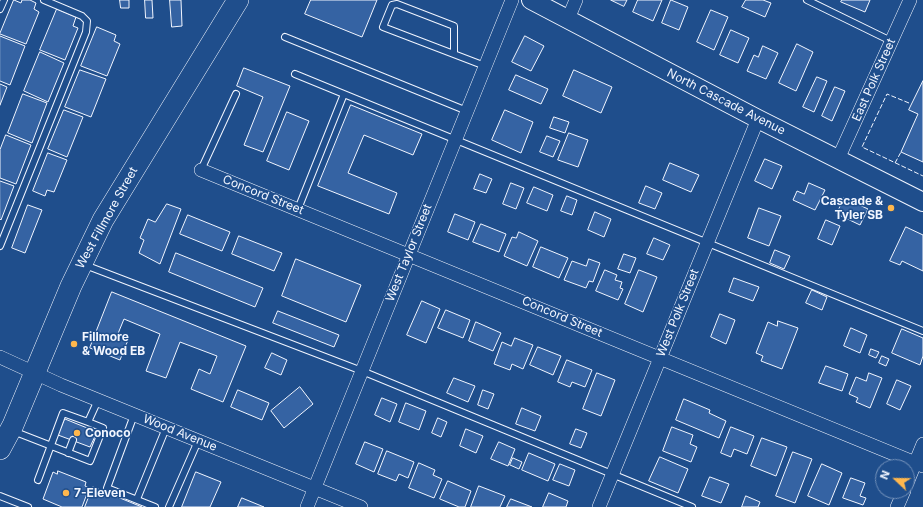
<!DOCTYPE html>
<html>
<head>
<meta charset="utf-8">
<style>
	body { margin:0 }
	#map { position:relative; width:923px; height:507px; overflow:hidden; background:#1f4e8c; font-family:Inter,sans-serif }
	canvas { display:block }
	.north { position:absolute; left:875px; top:459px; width:40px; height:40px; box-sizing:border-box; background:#1f4e8c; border:1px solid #7391ba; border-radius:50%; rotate:292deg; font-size:11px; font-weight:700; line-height:16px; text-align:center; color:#f2f6ff }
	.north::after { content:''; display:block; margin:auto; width:14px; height:18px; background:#ffb74d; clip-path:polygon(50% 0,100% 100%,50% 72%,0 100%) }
</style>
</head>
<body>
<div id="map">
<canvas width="923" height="507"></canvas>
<div class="north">N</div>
</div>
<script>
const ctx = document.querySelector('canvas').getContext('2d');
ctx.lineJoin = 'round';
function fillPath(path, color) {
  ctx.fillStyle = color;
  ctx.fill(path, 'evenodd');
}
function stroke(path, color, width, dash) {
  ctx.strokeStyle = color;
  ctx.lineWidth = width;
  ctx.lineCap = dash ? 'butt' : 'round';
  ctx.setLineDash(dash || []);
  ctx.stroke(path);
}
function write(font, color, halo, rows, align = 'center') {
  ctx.font = font + ' Inter,sans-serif';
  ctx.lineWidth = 3;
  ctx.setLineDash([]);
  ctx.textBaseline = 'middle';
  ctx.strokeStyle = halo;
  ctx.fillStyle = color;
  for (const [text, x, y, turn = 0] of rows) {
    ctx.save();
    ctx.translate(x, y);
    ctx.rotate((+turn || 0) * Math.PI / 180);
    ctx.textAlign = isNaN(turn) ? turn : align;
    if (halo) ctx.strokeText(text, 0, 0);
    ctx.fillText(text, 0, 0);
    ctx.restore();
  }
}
const building = new Path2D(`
	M14 0 21 3 22 0H30L36 3 34 9 39 12 26 44 0 34Z
	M120 0H129V8H121Z
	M145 0H152L153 18H146Z
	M170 0H181L182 26 172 27Z
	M311 0H377L362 37 305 14Z
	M611 0H627L624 6Z
	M638 0H662L653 21 633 12Z
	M671 0 688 7 679 30 662 23Z
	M746 0H763L771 3 765 17 742 7Z
	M842 0H870L865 12 841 2Z
	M57 9 76 17 73 26 78 28 65 60 40 50Z
	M711 10 728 17 714 50 697 42Z
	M97 27 116 35 114 41 120 44 107 76 81 66Z
	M731 30 749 38 738 63 720 55Z
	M0 36 25 46 10 85 0 81Z
	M525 36 544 46 531 71 512 62Z
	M797 44 813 52 796 91 779 83Z
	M763 46 778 53 766 79 747 71 754 55 758 57Z
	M40 52 64 63 48 102 24 91Z
	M244 68 290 86 263 152 244 145 263 97 237 86Z
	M80 70 106 79 91 117 65 107Z
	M574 70 612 87 601 113 563 96Z
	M516 75 548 89 541 104 509 90Z
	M817 77 827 81 814 112 803 107Z
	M923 81V162L901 152 918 114 909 110Z
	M0 84 7 87 0 105Z
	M835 87 845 91 832 121 822 116Z
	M23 94 47 103 32 143 8 133Z
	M351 105 422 134 413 155 364 135 348 173 397 193 389 214 318 186Z
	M64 110 83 117 67 157 48 149Z
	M505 110 533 122 521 153 492 140Z
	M287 112 309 121 289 170 267 161Z
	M554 117 569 122 565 133 550 128Z
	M569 133 588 140 578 167 558 160Z
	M6 135 31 145 16 184 0 178V150Z
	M547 136 560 141 553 157 540 152Z
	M48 153 67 160 54 192 47 190 45 196 33 191Z
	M765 159 782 166 772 189 755 181Z
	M670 163 699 175 691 192 663 180Z
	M480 174 492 179 486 193 474 189Z
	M0 181 14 186 1 220 0 219Z
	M511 183 524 188 516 209 503 204Z
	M809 183 825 190 815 210 793 200 797 191 804 194Z
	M646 186 662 193 655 209 639 203Z
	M534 187 553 195 547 211 527 203Z
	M567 196 577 200 572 215 561 211Z
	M844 198 868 209 860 225 837 214Z
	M167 204 181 209 160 264 139 253 144 240 140 238 148 219 155 222Z
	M28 205 42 210 25 253 12 248Z
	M759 208 781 216 769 246 748 238Z
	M595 212 611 219 604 237 588 230Z
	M455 214 475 222 468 240 448 232Z
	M188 215 230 232 222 251 180 234Z
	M826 220 840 226 832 245 818 239Z
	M481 224 506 234 499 252 473 242Z
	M906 227 923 235V271L902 261 900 265 890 261Z
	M519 232 538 241 527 266 504 256 512 237 516 238Z
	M239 236 282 253 274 271 232 254Z
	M654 238 670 245 663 260 647 254Z
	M541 247 568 258 559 278 533 267Z
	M775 250 790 256 784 269 770 263Z
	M176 253 263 288 255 307 169 272Z
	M624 254 636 258 630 273 618 269Z
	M296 259 361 285 346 322 282 296Z
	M589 259 600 263 593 282 589 281 586 288 564 280 572 261 586 266Z
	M605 270 617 275 615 280 622 282 620 288 623 289 618 300 596 291Z
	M639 270 657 277 643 312 625 304Z
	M734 278 759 287 753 301 729 292Z
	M812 290 827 297 822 310 806 303Z
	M112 292 246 346 223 402 191 389 199 369 210 374 217 356 180 342 166 378 146 371 160 334 124 319 117 336 128 340 120 360 90 348Z
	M422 301 440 309 426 343 407 335Z
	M446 310 470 320 463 338 438 328Z
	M278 311 339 335 334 347 273 323Z
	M720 314 735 320 726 344 711 337Z
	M778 321 798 328 782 369 761 361 763 356 756 353 768 322 777 326Z
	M476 322 501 333 493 351 469 341Z
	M851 328 867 335 860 353 844 346Z
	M902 329 923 338V356L920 365 892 353Z
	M515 338 533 345 523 369 512 364 510 370 494 364 502 342 511 346Z
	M538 347 561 356 553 375 530 365Z
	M871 349 879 352 876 358 869 355Z
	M272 353 287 360 281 375 265 368Z
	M882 356 889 359 886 366 879 363Z
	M567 360 592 370 585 387 572 382 570 387 558 382Z
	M826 366 848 374 842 391 819 383Z
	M597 373 615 380 601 416 583 409Z
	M869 373 882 378 870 408 856 402 858 398 849 394 856 377 866 381Z
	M454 378 475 386 468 402 447 393Z
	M897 380 911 386 900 410 887 404Z
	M300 387 313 404 284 428 271 411Z
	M238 390 269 403 262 420 231 407Z
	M483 390 494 394 488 409 478 405Z
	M382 398 397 404 390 422 375 415Z
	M684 399 710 410 709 413 726 421 719 438 676 420Z
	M406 403 426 411 419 430 399 422Z
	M522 408 541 416 535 431 516 424Z
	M438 418 447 422 441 437 432 433Z
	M65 419 97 432 90 447 58 435Z
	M672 427 693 435 690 444 697 447 691 462 663 451Z
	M731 427 754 436 747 454 734 449 731 457 721 453Z
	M466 429 483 436 476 453 460 446Z
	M576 429 587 433 581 448 570 444Z
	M762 438 787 447 776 476 751 466Z
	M365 442 383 449 374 472 356 464Z
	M499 442 515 449 508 466 491 459Z
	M387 451 414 462 408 478 399 474 396 481 378 474Z
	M793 452 812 459 795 503 776 496Z
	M529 453 555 464 548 481 522 470Z
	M660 457 688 469 678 493 649 481Z
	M513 458 522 462 519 469 510 465Z
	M419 463 435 470 433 475 442 479 434 498 409 488Z
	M560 464 575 470 569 486 553 480Z
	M822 464 842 473 829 505 808 496Z
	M58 471 86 482 85 486 89 488 82 507H62L43 499 53 472 57 474Z
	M196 472 221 482 210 507H182Z
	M710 477 729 484 721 503 702 496Z
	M851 478 865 483 860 496 866 498 863 505 843 498Z
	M448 481 471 491 465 507H459L440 499Z
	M479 486 505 496 500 507H471Z
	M93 487 142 507H85Z
	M549 493 568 501 566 507H543Z
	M746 496 760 502 758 507H742Z
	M242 498 264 507H238Z
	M511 499 532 507H507Z`);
const lane = new Path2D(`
	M807 0 891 41
	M0 9 4 0
	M285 37 467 111
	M454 54V26L397 4 392 5 383 27 485 66
	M295 74 923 331
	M201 170 236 94
	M298 209 344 94
	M0 246 86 32 87 21 82 16 44 0
	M85 265 362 371 692 507
	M134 415 107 488 155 507
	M13 431 90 461 103 428 88 422 98 400
	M68 453 73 440
	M38 480 63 413 88 422
	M0 496 28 507
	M137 499 166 428
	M169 507 198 441`);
const street = new Path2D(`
	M568 19 576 0
	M838 159 910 0
	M201 170 923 466
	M0 357 61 385 361 507
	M907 483 923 444
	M307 507 512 0
	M599 507 758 119
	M897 507 904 491`);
const secondary = new Path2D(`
	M531 0 758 119 923 202`);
const primary = new Path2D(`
	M0 449 13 425 71 286 103 220 238 0`);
const fence = new Path2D(`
	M909 103 887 94 862 147 923 176
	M895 163 901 152`);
const markers = [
	[891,208,4,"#ffb74d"],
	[74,344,4,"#ffb74d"],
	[77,433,4,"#ffb74d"],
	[66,493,4,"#ffb74d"]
];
const streetNames = [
	["East Polk Street",874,80,-66],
	["North Cascade Avenue",726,102,27],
	["Concord Street",263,195,22],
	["West Fillmore Street",107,218,-61],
	["West Taylor Street",409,253,-68],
	["West Polk Street",678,313,-68],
	["Concord Street",562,317,23],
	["Wood Avenue",180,433,22]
];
const poiNames = [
	["Cascade &",883,201,"right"],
	["Tyler SB",883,215,"right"],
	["Fillmore",82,337],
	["& Wood EB",82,351],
	["Conoco",85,433],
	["7-Eleven",74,493]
];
fillPath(building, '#3563a3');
stroke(building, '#f2f6ff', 1);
stroke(lane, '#f2f6ff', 8);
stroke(street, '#f2f6ff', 14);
stroke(secondary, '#f2f6ff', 20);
stroke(primary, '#f2f6ff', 22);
stroke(lane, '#1f4e8c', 6);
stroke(street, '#1f4e8c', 13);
stroke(secondary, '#1f4e8c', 18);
stroke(primary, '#1f4e8c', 21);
stroke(fence, '#f2f6ff', 1, [5, 2]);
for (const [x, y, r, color] of markers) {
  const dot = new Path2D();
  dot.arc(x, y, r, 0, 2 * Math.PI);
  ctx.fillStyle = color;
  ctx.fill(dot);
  stroke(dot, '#1f4e8c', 1.5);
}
write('12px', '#f2f6ff', '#1f4e8c', streetNames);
write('bold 12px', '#f2f6ff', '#1f4e8c', poiNames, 'left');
</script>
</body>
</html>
